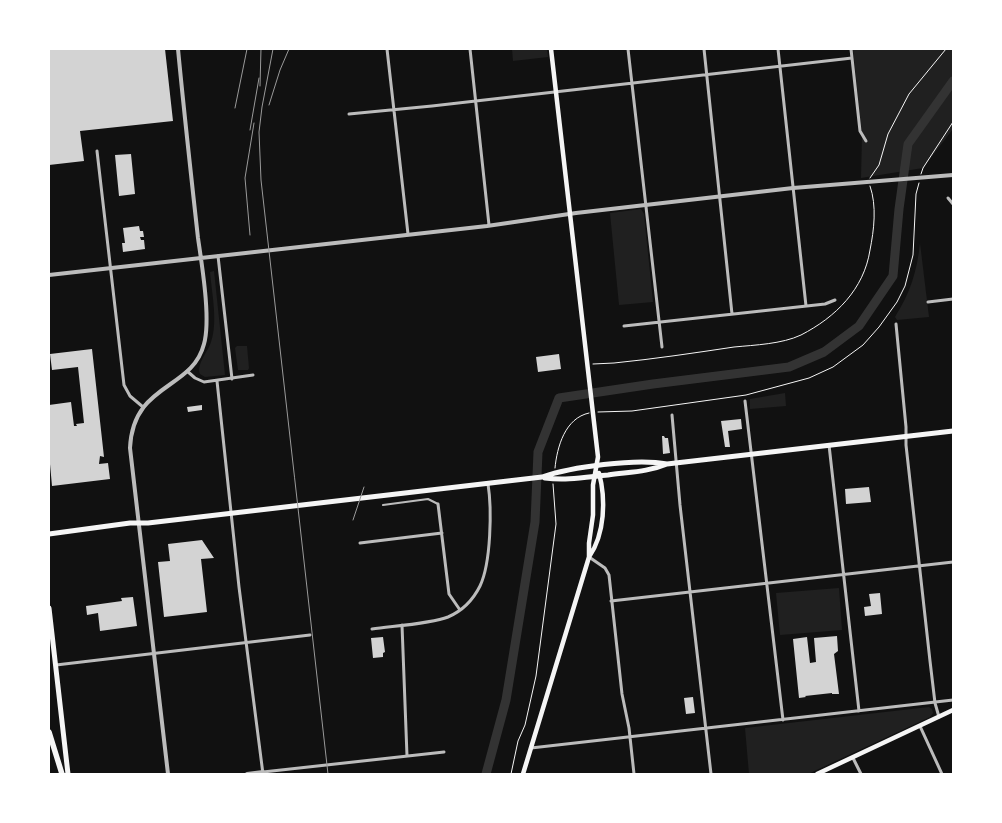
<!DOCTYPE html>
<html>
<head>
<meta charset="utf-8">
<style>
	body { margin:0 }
	#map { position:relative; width:1002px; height:823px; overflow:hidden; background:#111; font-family:"Fira Sans",sans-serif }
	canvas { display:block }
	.frame { position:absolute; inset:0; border:50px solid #fff; pointer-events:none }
</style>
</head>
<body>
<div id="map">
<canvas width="1002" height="823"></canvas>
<div class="frame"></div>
</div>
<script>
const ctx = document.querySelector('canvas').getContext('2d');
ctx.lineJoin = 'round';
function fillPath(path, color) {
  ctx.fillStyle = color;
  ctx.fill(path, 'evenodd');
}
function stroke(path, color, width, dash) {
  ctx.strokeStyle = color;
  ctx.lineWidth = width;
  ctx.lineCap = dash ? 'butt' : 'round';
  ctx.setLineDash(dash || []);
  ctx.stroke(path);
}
const green = new Path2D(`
	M512 49H547L548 57 513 61Z
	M853 49H953V129L923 168 861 178 862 135Z
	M641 209 644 214 653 302 619 305 610 213Z
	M920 243 929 317 897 320 895 317C910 293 917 272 920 243Z
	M214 271 225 375 205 377 200 374C196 364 209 350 211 342 218 322 212 294 210 272Z
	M237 346H247L249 368 248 370H238L235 348Z
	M785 393 786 406 750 409V399Z
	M839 588 842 630 780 635 776 593Z
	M929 707 932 709 933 713 930 717 808 774H749L745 728Z`);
const river = new Path2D(`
	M486 774 506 700 535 522 538 452 559 398 653 384 789 367 824 352 859 326 893 276 899 209 908 144 953 81`);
const building = new Path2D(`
	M49 49H165L173 121 80 131 84 161 49 165Z
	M131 154 135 194 119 196 115 155Z
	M139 226 140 231H143L144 237H140L141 240H144L145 249 123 252 122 243H125L123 228Z
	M92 349 104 457 100 456 99 464 108 463 110 479 52 486 49 453V405L71 402 74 426H77L76 424 84 423 78 367 52 370 50 354Z
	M559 354 561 369 538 372 536 357Z
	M202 405V410L188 412 187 407Z
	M741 419 742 429 728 431 730 447H725L721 421Z
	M662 436H664L665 438H668L670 453 663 454Z
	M869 487 871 502 846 504 845 489Z
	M202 540 214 558 201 559 207 612 164 617 158 562 170 561 168 544Z
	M880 593 882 614 865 616 864 607 871 606 869 594Z
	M133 597 137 626 100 631 98 613 87 615 86 606 122 601 121 598Z
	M837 636 838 651 834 654 839 694H832V693L805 696 806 697 799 698 793 639 807 637 810 663 816 662 814 638Z
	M383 637 385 652 383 653V657L373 658 371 638Z
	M693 697 695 713 686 714 684 698Z`);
const path = new Path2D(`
	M921 174 923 168 953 122
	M870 178 879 165 888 134 909 94 946 49
	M593 364 614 363C654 359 694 353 734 347 755 345 782 344 801 335 836 317 864 289 870 250 874 230 877 206 870 186
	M598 412 632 411 746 395 809 378 833 367 863 345 879 327 897 302 905 286 913 255 916 194 919 183
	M555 468C557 447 565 418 589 413
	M511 774 518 741 525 725 536 676 556 524 553 484`);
const service = new Path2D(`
	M383 505 428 499 438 504`);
const minor = new Path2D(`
	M387 49 408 234
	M470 49 489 225
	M628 49 662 347
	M704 49 732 314
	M778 49 806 306
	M851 49 860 131 866 141
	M349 114 432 106 852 58
	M97 151 124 385 130 396 143 407
	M948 198 953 204
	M218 256 232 379
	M928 302 953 299
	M896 324 906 427V445L930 661 935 703 939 717
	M624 326 825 304 835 300
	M187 371 195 378 204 382 253 375
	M217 381 239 587 263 774
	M745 401 783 720
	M672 415 680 505 711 774
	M829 445 859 711
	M438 504 449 594 460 610
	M360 543 442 533
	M589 557 605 568 609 575 622 694 629 728 634 774
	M611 601 953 562
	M402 625 407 756
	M372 629C393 626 430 624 448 617 462 611 473 600 480 586 491 563 492 509 488 484
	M56 665 310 635
	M920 726 942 774
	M531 748 953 700
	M853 758 861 774
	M263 772 444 752`);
const tertiary = new Path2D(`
	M49 275 487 226 576 213 793 188 953 175
	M168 774 130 448C133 382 192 391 204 344 211 319 202 266 198 238 191 175 184 112 178 49
	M247 774 263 772`);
const secondary = new Path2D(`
	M551 49 598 457 593 485V515L589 543V557
	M523 774 589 557C605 534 606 499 599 473
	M817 774 953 710`);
const primary = new Path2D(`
	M545 478C566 481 587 477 608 475 628 472 648 472 667 464L953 431
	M49 534 130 523H148L542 477C571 467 636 458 667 464
	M49 608 68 774`);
const motorway = new Path2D(`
	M49 732 62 774`);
const rail = new Path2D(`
	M273 49 262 107 259 132 261 180 328 774
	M260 86 261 49
	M269 105 280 70 289 49
	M235 108 247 49
	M250 130 259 78
	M250 235 245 178 254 123
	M353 520 364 487`);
fillPath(green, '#202020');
stroke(river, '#333', 9);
fillPath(building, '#d3d3d3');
stroke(path, '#f5f5f5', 1);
stroke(service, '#bcbcbc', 2);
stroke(minor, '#bcbcbc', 3);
stroke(tertiary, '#bcbcbc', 4);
stroke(secondary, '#f5f5f5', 4.5);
stroke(primary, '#f5f5f5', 5);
stroke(motorway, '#f5f5f5', 5.5);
stroke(rail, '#9a9a9a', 1);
</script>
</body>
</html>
